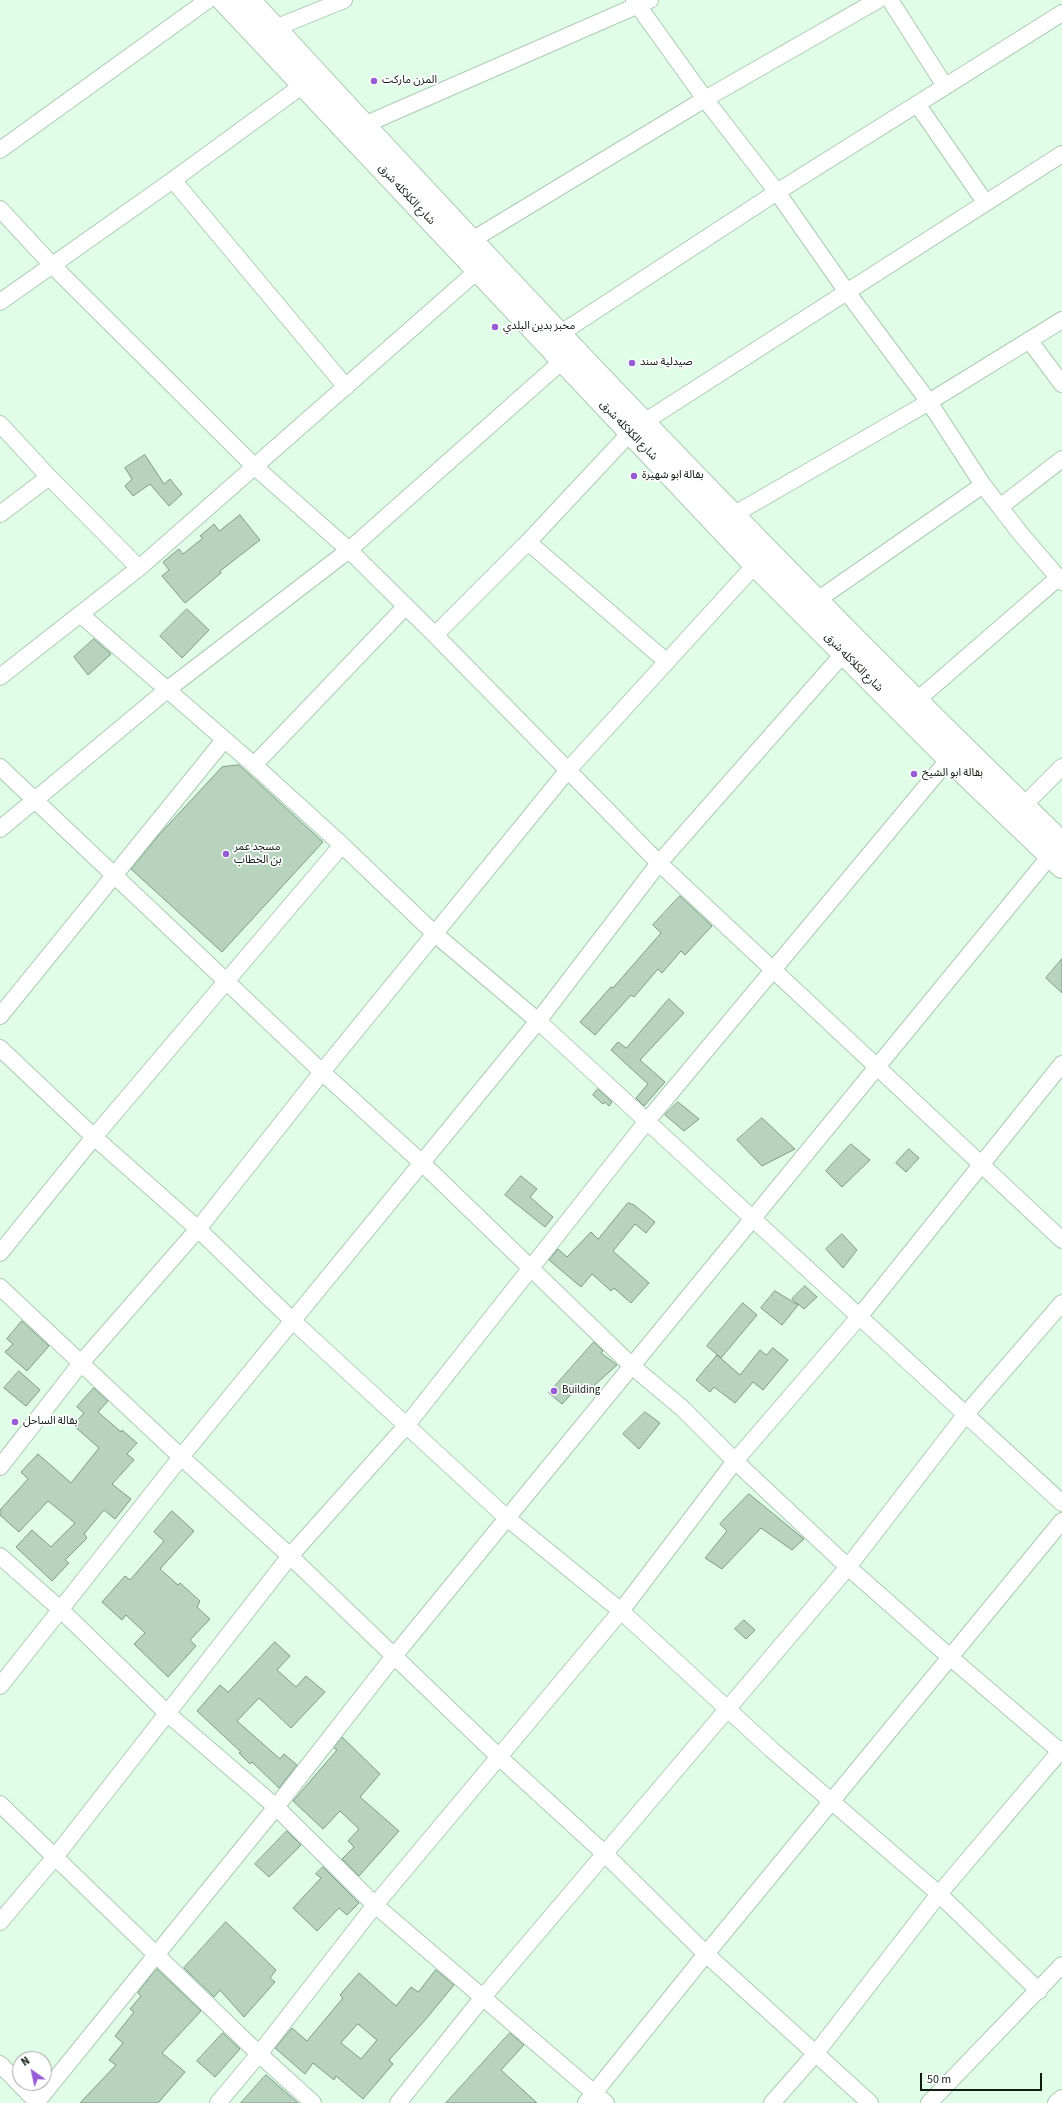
<!DOCTYPE html>
<html>
<head>
<meta charset="utf-8">
<style>
	body { margin:0 }
	#map { position:relative; width:1062px; height:2103px; overflow:hidden; background:#e0fde7; font-family:"Source Sans 3",sans-serif }
	canvas { display:block }
	.north { position:absolute; left:12px; top:2051px; width:40px; height:40px; box-sizing:border-box; background:#fff; border:1px solid #9fa3a1; border-radius:50%; rotate:326deg; font-size:11px; font-weight:700; line-height:16px; text-align:center; color:#101a13 }
	.north::after { content:''; display:block; margin:auto; width:14px; height:18px; background:#955cd4; clip-path:polygon(50% 0,100% 100%,50% 72%,0 100%) }
	.scale { position:absolute; left:920px; top:2073px; width:122px; height:18px; box-sizing:border-box; border:2px solid #101a13; border-top:0; padding-left:5px; font-size:12px; line-height:14px; white-space:nowrap; color:#101a13; -webkit-text-stroke:3px #fff; paint-order:stroke }
</style>
</head>
<body>
<div id="map">
<canvas width="1062" height="2103"></canvas>
<div class="north">N</div>
<div class="scale">50 m</div>
</div>
<script>
const ctx = document.querySelector('canvas').getContext('2d');
ctx.lineJoin = 'round';
function fillPath(path, color) {
  ctx.fillStyle = color;
  ctx.fill(path, 'evenodd');
}
function stroke(path, color, width, dash) {
  ctx.strokeStyle = color;
  ctx.lineWidth = width;
  ctx.lineCap = dash ? 'butt' : 'round';
  ctx.setLineDash(dash || []);
  ctx.stroke(path);
}
function write(font, color, halo, rows, align = 'center') {
  ctx.font = font + ' "Source Sans 3","Noto Sans Arabic",sans-serif';
  ctx.lineWidth = 3.5;
  ctx.setLineDash([]);
  ctx.textBaseline = 'middle';
  ctx.strokeStyle = halo;
  ctx.fillStyle = color;
  for (const [text, x, y, turn = 0] of rows) {
    ctx.save();
    ctx.translate(x, y);
    ctx.rotate((+turn || 0) * Math.PI / 180);
    ctx.textAlign = isNaN(turn) ? turn : align;
    if (halo) ctx.strokeText(text, 0, 0);
    ctx.fillText(text, 0, 0);
    ctx.restore();
  }
}
const building = new Path2D(`
	M145 455 164 484 170 479 182 494 169 506 150 484 133 496 125 486 132 479 125 468Z
	M240 515 260 540 220 571 221 573 185 603 162 576 169 570 163 562 179 549 183 554 203 538 200 536 214 524 219 531Z
	M187 609 209 630 182 658 160 636Z
	M94 639 111 654 88 675 74 657Z
	M239 765 323 842 222 952 131 869 158 836 222 767Z
	M680 896 712 926 685 955 681 951 662 973 658 969 634 997 631 995 595 1035 580 1022 611 987 613 988 661 933 653 925Z
	M1062 959V993L1046 978Z
	M669 999 684 1013 640 1060 665 1082 644 1106 636 1098 648 1084 611 1050 618 1042 626 1048Z
	M598 1089 612 1102 609 1106 605 1102 603 1104 593 1095Z
	M678 1102 699 1119 684 1131 665 1115Z
	M762 1118 795 1149 762 1166 737 1140Z
	M851 1144 870 1160 842 1187 826 1171Z
	M909 1149 919 1158 906 1172 896 1163Z
	M521 1176 537 1189 530 1197 553 1217 545 1227 505 1195Z
	M628 1203 634 1205 655 1222 646 1233 635 1224 613 1251 649 1283 631 1303 614 1288 611 1291 592 1274 581 1287 549 1260 558 1249 567 1257 591 1232 598 1239Z
	M842 1234 857 1250 843 1268 826 1249Z
	M805 1286 817 1297 804 1309 792 1299Z
	M775 1291 798 1305 782 1325 761 1308Z
	M743 1303 757 1315 721 1358 707 1346Z
	M22 1321 49 1346 27 1371 5 1352 13 1344 7 1339Z
	M594 1342 603 1351 601 1353 617 1365 588 1391 580 1385 562 1404 549 1393Z
	M773 1348 788 1360 763 1390 753 1382 735 1403 714 1387 710 1392 696 1380 717 1355 740 1375 760 1350 766 1355Z
	M19 1371 40 1390 26 1406 4 1388Z
	M94 1388 108 1401 98 1412 121 1432 122 1430 137 1443 127 1454 134 1460 112 1484 131 1499 115 1519 104 1510 84 1534 87 1538 65 1560 69 1563 52 1581 16 1547 32 1530 51 1547 75 1523 48 1501 19 1532 0 1515V1510L28 1479 21 1472 38 1454 71 1483 99 1448 73 1425 84 1413 77 1407Z
	M645 1412 660 1423 639 1449 623 1434Z
	M749 1494 804 1539 792 1550 761 1528 722 1569 705 1558 727 1531 720 1524Z
	M172 1511 194 1531 160 1569 178 1585 180 1583 200 1601 197 1607 210 1619 190 1640 196 1646 168 1677 134 1644 145 1633 126 1615 122 1620 102 1602 125 1576 130 1580 164 1541 154 1532Z
	M744 1620 755 1630 746 1639 735 1629Z
	M275 1642 290 1656 277 1670 296 1687 306 1676 325 1692 291 1728 259 1698 237 1721 280 1759 284 1754 297 1765 279 1788 252 1762 250 1764 239 1753 241 1752 197 1711 220 1685 228 1692Z
	M342 1737 380 1774 360 1797 399 1831 359 1876 342 1859 354 1847 348 1841 359 1829 340 1811 323 1829 293 1801 337 1750 334 1748Z
	M287 1831 301 1845 269 1877 255 1864Z
	M323 1867 359 1903 347 1915 339 1908 317 1931 293 1908 321 1878 316 1874Z
	M226 1922 276 1970 270 1978 275 1982 244 2017 220 1990 214 1997 184 1968Z
	M157 1969 201 2011 162 2053 185 2072 158 2103H80L116 2065 109 2060 123 2043 115 2036 134 2012 130 2009 141 1996 138 1993Z
	M436 1970 454 1985 426 2019 389 2060 393 2064 363 2099 336 2076 334 2080 313 2063 305 2074 275 2048 292 2028 307 2041 343 1998 340 1995 359 1973 396 2006 411 1987 418 1992ZM358 2024 377 2040 361 2059 341 2043Z
	M223 2033 240 2049 215 2077 197 2061Z
	M510 2033 524 2045 501 2070 537 2103H446Z
	M266 2075 298 2103H241Z`);
const street = new Path2D(`
	M634 0 705 99 777 192 847 292 929 402 983 485 1020 533 1062 582
	M890 0 945 86
	M275 28 344 0
	M917 104 985 202
	M364 125 650 0
	M0 150 208 0
	M173 180 346 387
	M0 209 52 265 255 467 349 550 435 635 659 863 1062 1240
	M472 240 705 99 878 0
	M0 302 173 180 303 85
	M561 333 777 192 1062 13
	M1029 340 1062 384
	M644 422 1062 154
	M0 424 49 477 139 568
	M1000 507 1062 459
	M0 514 49 477
	M733 515 929 402 1062 320
	M528 542 667 662
	M816 601 983 485
	M80 614 254 765 342 845 435 934 538 1021 1062 1503
	M435 635 528 542 630 433
	M0 677 139 568 476 272
	M916 701 1058 578
	M254 765 406 606
	M0 767 322 1072 421 1162 633 1367 682 1408 735 1461 848 1567 951 1658 1062 1753
	M1023 806 1062 767
	M0 829 168 689 349 550 561 362
	M0 1016 224 740
	M0 1048 94 1137 198 1229 294 1322 507 1518 621 1611 772 1750 939 1894 1039 1991
	M0 1253 94 1137 342 845
	M0 1287 181 1457 290 1556 498 1756 605 1854 706 1954 870 2103
	M0 1467 81 1363 198 1229 322 1072 568 770 755 565
	M0 1556 60 1609 168 1714 276 1807 375 1905 606 2103
	M0 1686 181 1457 538 1021 659 863 844 653
	M0 1804 259 2054 313 2103
	M0 1922 55 1857 290 1556 406 1426 647 1121 949 759
	M0 2064 38 2103
	M36 2103 276 1807 394 1656 1050 856
	M218 2103 259 2054 375 1905 621 1611 735 1461 859 1317 1062 1064
	M398 2103 483 1997 848 1567 966 1414 1062 1303
	M586 2103 706 1954 1062 1521
	M772 2103 816 2053 939 1894 1062 1749
	M929 2103 1062 1965
	M1056 2103 1062 2098`);
const secondary = new Path2D(`
	M223 0 755 565 949 759 1062 867
	M249 0C513 288 781 572 1062 843`);
const markers = [
	[374,81,4,"#955cd4"],
	[495,327,4,"#955cd4"],
	[632,363,4,"#955cd4"],
	[634,476,4,"#955cd4"],
	[914,774,4,"#955cd4"],
	[226,854,4,"#955cd4"],
	[554,1391,4,"#955cd4"],
	[15,1422,4,"#955cd4"]
];
const poiNames = [
	["المزن ماركت",382,81],
	["مخبز بدين البلدي",503,327],
	["صيدلية سند",640,363],
	["بقالة ابو شهيرة",642,476],
	["بقالة ابو الشيخ",922,774],
	["مسجد عمر",234,848],
	["بن الخطاب",234,861],
	["Building",562,1391],
	["بقالة الساحل",23,1422]
];
const streetNames = [
	["شارع الكلاكله شرق",406,195,47],
	["شارع الكلاكله شرق",628,431,46],
	["شارع الكلاكله شرق",853,663,45]
];
fillPath(building, '#b7d3be');
stroke(building, '#7f9a86', 1);
stroke(street, '#adcab5', 18);
stroke(secondary, '#adcab5', 24);
stroke(street, '#fff', 16);
stroke(secondary, '#fff', 22);
for (const [x, y, r, color] of markers) {
  const dot = new Path2D();
  dot.arc(x, y, r, 0, 2 * Math.PI);
  ctx.fillStyle = color;
  ctx.fill(dot);
  stroke(dot, '#fff', 1.5);
}
write('11px', '#101a13', '#fff', poiNames, 'left');
write('11px', '#101a13', '#fff', streetNames);
</script>
</body>
</html>
